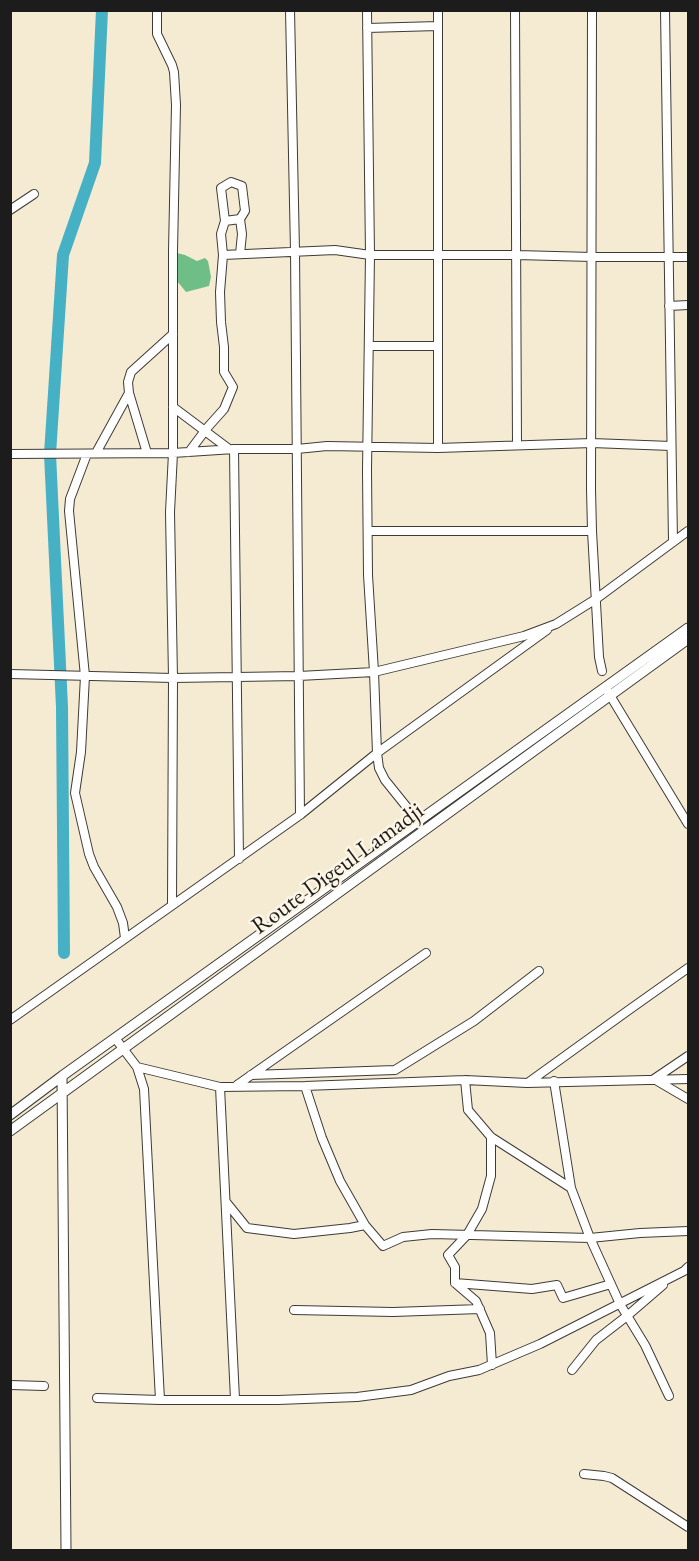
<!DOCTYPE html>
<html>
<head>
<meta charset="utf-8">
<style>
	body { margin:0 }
	#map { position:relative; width:699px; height:1561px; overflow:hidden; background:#f5ebd2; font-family:"EB Garamond",serif }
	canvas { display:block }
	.frame { position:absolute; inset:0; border:12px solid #1c1c1c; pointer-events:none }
</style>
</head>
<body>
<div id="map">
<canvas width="699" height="1561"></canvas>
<div class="frame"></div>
</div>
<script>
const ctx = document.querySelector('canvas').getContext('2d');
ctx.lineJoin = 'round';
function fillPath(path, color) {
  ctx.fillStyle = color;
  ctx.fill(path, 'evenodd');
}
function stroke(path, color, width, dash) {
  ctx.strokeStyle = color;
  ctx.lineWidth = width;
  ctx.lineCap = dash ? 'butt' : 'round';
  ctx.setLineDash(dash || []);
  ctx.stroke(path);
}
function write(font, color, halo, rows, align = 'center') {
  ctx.font = font + ' "EB Garamond",serif';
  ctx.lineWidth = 5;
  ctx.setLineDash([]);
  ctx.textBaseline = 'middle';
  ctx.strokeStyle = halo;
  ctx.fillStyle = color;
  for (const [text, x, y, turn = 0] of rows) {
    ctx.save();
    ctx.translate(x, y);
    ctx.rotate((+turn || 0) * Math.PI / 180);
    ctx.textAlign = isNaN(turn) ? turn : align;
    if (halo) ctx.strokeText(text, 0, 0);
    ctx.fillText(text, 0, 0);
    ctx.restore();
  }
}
const forest = new Path2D(`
	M177 253 185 255 197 261 205 258 208 261 211 277 209 286 186 292 177 281Z`);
const river = new Path2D(`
	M64 953 62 707 50 454 63 255 95 163 102 10`);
const minor = new Path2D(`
	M157 10V34L172 65 174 72 176 105 173 251V453L170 512 173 678 172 905
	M290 10 295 251 300 815
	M367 10 370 255 367 470 368 575 374 672 377 753 379 768 385 780 418 821
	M515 10 517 445
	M592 10 591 489 592 531 599 657 602 671
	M665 10 673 542
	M367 28 438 26
	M10 210 34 194
	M225 221 221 188 231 182 242 186 245 211 240 219
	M223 255 335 250 370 255H517L592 257H688
	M669 306 688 305
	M369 346H438
	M129 393 147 453
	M173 407 229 449
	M438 448V10
	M234 449 239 859
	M189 452 207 428 224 409 233 387 224 372V347L221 322 220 292 223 255 221 234 225 221 240 219 242 234 240 254
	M96 453 129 393 128 382 131 372 173 334
	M10 454 173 453 234 449H297L327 446 438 448 592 443 671 446
	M87 454 70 499 69 511 85 676 81 752 75 793 89 854 94 867 117 907 123 923 125 938
	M368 531H592
	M10 674 173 678 299 676 374 672 524 636 556 624 596 599 688 531
	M608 692 688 824
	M10 1020 300 815 377 753 547 630
	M115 1038 137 1067 144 1089 160 1400
	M688 1056 654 1079 688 1099
	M137 1067 220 1087 305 1086 465 1080 527 1083 688 1079
	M251 1075 395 1070 474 1021 539 971
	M465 1080 468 1110 491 1137 571 1188
	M554 1081 571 1188 590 1238 620 1304 645 1345 669 1396
	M529 1082 626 1012 688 968
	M237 1085 426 953
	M305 1086 322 1138 340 1181 365 1225
	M220 1087 235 1399
	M491 1137V1176L482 1209 467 1235 448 1255 455 1267V1283L476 1301 490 1333 492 1365
	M226 1202 247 1228 294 1234 350 1228 365 1225 383 1246 403 1237 432 1234 590 1238 640 1233 688 1231
	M455 1283 532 1289 557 1285 563 1298 611 1284
	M294 1310 393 1312 480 1309
	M572 1370 596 1340 627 1316 663 1285
	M10 1385 44 1386
	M97 1398 160 1400H278L357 1397 411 1390 449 1376 479 1370 540 1344 684 1271 688 1267
	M584 1474 604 1476 612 1478 688 1527`);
const major = new Path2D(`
	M62 1076 66 1550
	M10 1115 62 1076 688 628
	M10 1131 688 639`);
const streetNames = [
	["Route Digeul Lamadji",338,869,-36]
];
fillPath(forest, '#70be87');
stroke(river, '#46b1c4', 12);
stroke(minor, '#3d3b37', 10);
stroke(major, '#3d3b37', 11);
stroke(minor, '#fff', 8);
stroke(major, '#fff', 9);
write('24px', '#1c1c1c', '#fcf5e5', streetNames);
</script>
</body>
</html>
